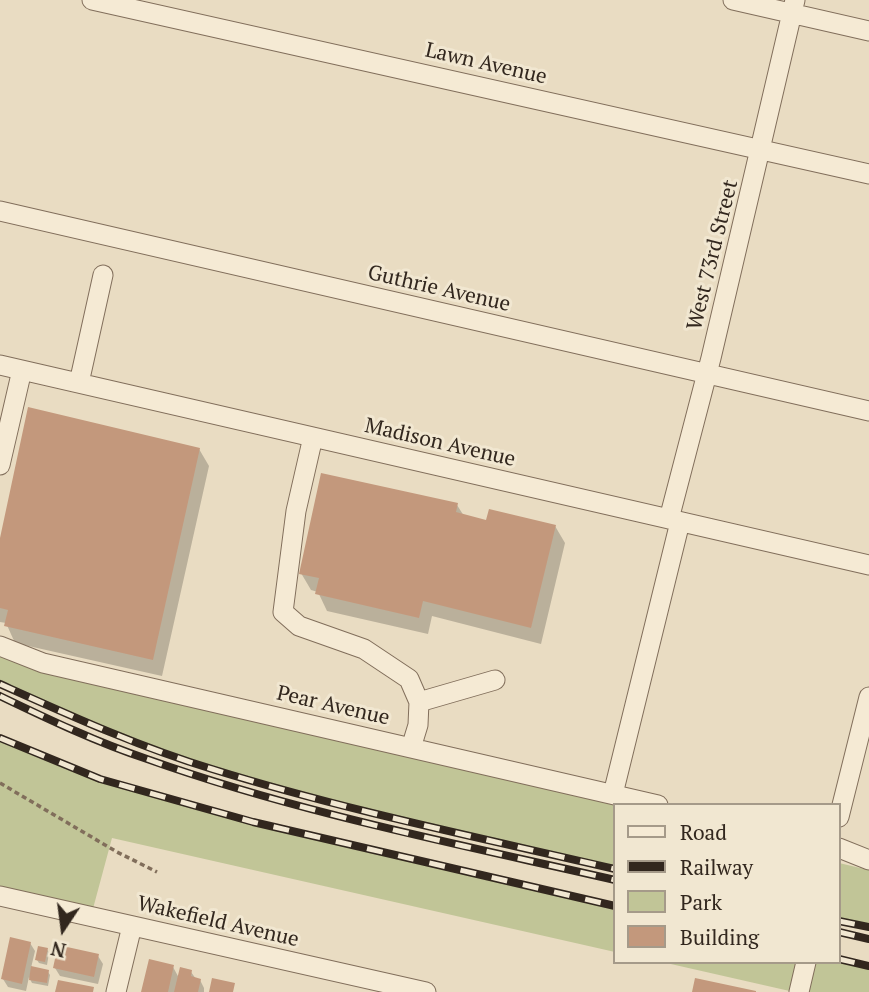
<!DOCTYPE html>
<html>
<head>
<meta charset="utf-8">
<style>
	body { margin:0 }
	#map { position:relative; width:869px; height:992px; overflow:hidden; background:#e9dcc2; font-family:"PT Serif",serif }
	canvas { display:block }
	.legend { position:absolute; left:613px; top:803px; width:228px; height:161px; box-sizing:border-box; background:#f1e7d1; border:2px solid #a59a89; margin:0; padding:9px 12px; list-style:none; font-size:21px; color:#32271e }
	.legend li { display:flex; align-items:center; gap:14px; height:35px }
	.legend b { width:35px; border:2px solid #a59a89 }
	.north { position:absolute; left:28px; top:894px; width:70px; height:70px; -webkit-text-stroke:5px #f1e7d1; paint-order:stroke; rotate:193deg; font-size:19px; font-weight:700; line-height:28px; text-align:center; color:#32271e }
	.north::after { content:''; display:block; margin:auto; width:24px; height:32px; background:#32271e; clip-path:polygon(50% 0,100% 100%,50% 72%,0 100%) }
</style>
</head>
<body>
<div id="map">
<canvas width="869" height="992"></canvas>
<ul class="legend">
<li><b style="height:9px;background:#f5ead4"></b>Road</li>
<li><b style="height:9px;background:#32271e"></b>Railway</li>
<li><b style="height:19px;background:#c1c597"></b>Park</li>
<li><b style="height:19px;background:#c3987c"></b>Building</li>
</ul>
<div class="north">N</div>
</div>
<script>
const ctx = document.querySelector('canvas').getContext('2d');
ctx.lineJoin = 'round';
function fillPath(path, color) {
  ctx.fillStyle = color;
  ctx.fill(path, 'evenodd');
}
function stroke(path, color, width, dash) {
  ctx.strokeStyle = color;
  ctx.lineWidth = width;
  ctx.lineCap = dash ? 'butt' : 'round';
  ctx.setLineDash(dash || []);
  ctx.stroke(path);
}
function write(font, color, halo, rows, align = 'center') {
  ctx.font = font + ' "PT Serif",serif';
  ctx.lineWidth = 6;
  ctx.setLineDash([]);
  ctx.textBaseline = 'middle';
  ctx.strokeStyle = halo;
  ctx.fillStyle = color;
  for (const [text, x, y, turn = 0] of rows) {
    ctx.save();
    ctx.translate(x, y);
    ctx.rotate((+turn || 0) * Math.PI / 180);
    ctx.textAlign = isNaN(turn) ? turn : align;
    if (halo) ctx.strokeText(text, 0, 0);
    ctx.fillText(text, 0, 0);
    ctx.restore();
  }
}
const green = new Path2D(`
	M0 646 615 805V869C481 838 344 810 212 769 139 747 69 715 0 684Z
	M0 738 100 779 253 822 615 906V952L112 838 91 916 0 896Z
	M839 863 869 870V929L839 921Z
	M839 959 869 966V992H794L662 962H839Z`);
const shadow = new Path2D(`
	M199 449 209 466 162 676 15 643 6 623 0 622V546Z
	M457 505 464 516 488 522 555 526 565 543 541 644 432 616 428 634 327 611 318 592 311 590 301 573Z
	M30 943 35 951 31 968 48 972 50 975 48 986 32 983 29 977 26 991 8 987 3 979Z
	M47 949 49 953 47 965 39 963 37 960Z
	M98 956 103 964 98 984 60 976 55 968Z
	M173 967 179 978 191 972 196 979 200 980 204 988V992H143Z`);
const building = new Path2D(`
	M28 407 200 448 153 660 4 626 8 610 0 608V538Z
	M321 473 458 503 456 512 486 520 489 509 556 525 531 628 423 601 419 618 315 594 319 578 299 574Z
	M10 937 31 942 22 984 1 979Z
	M58 945 99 954 94 977 53 968Z
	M38 946 48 948 45 962 35 960Z
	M149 959 174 965 168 992H141Z
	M31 966 49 970 47 983 29 980Z
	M180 967 192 970 191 976 201 979 198 992H174Z
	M212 978 235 983 233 992H209Z
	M695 978 756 991V992H692Z
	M58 980 94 987 93 992H55Z`);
const path = new Path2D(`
	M0 783 117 852 157 872`);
const minor = new Path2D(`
	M92 0 869 174
	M733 0 869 31
	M0 211 869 411
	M0 365 869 565
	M79 383 103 275
	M313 437 296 511 283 612 299 626 364 649 409 679 419 702 418 725 411 748
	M0 465 22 370
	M669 519 711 358 795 0
	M0 646 43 663 658 805
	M419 702 495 680
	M613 794 680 522
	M839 817 869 697
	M839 848 869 860
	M0 896 426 992
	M116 992 132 926
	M799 992 806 962`);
const rail = new Path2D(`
	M0 684C69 715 139 747 212 769 344 810 481 838 615 869
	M0 696C48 719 96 742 147 759 299 813 458 844 615 880
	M0 738 100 779 253 822 615 906
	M839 921 869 927
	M839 932 869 939
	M839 959 869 966`);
const streetNames = [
	["Lawn Avenue",486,64,13],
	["West 73rd Street",713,255,-76],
	["Guthrie Avenue",439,289,13],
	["Madison Avenue",440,443,13],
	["Pear Avenue",333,706,13],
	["Wakefield Avenue",218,922,13]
];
fillPath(green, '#c1c597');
fillPath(shadow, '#0003');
fillPath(building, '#c3987c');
stroke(minor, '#816e5b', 21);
stroke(path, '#816e5b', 3.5, [5, 3.5]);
stroke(minor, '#f5ead4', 19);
stroke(rail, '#32271e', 8);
stroke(rail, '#f1e7d1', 5, [16]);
write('21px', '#32271e', '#f1e7d1', streetNames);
</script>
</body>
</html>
